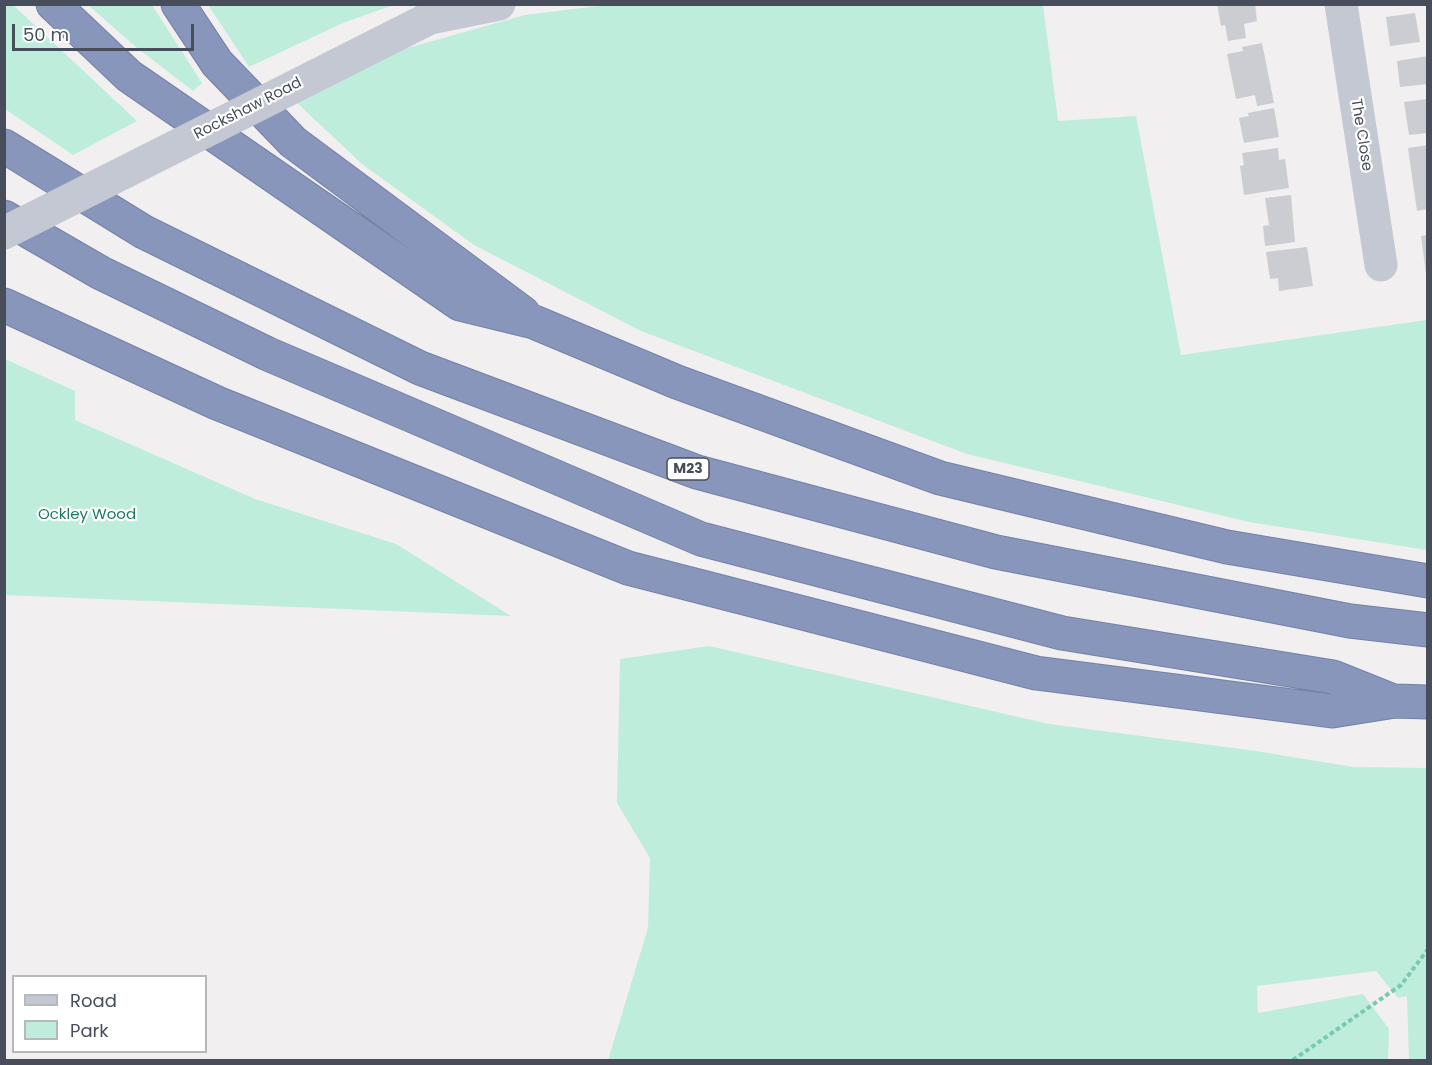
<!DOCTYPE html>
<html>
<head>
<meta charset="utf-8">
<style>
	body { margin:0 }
	#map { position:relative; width:1432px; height:1065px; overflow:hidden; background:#f1efef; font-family:Poppins,sans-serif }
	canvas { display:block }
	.frame { position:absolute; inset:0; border:6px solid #484d5b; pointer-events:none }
	.legend { position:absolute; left:12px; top:975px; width:195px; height:78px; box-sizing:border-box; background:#fff; border:2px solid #b6b8bd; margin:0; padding:8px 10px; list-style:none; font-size:18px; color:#484d5b }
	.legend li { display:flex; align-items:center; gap:12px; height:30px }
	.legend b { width:30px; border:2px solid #b6b8bd }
	.scale { position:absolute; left:12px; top:24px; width:182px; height:27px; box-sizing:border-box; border:3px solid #484d5b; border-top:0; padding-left:8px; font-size:18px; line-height:21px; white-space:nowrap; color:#484d5b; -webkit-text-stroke:4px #fff; paint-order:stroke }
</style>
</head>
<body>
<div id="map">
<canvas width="1432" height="1065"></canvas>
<div class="frame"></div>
<ul class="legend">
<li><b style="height:8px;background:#c3c8d3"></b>Road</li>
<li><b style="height:16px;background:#bfeddb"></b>Park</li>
</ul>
<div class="scale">50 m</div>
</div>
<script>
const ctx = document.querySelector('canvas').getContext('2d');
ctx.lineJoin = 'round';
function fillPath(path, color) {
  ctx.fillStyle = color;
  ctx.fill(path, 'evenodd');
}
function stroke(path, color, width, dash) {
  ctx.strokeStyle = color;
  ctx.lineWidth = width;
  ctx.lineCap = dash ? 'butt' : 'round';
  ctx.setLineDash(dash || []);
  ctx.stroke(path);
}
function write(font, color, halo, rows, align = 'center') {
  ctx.font = font + ' Poppins,sans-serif';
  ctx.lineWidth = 4.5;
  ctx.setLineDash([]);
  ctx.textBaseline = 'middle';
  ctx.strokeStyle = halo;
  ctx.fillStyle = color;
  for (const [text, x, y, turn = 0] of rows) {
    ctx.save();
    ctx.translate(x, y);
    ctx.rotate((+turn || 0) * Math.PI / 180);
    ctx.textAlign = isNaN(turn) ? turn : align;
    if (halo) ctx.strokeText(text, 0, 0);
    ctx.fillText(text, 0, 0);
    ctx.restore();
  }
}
const green = new Path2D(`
	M4 5H13L137 121 73 155 5 109Z
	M88 5H152L202 83 193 91 131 43Z
	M208 5H393L343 23 249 67Z
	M606 5H1043L1058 121 1136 116 1181 355 1427 320V550L1249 522 967 454 641 331 474 245 362 164 295 101 386 54 525 15Z
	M5 359 75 391V420L255 499 396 544 511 616 5 595Z
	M709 646 1049 724 1256 751 1353 767 1427 768V1060H1409L1407 996 1398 998 1376 971 1257 986 1258 1013 1363 994 1389 1029 1388 1060H608L648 928 650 858 617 803 620 659Z`);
const building = new Path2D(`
	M1217 4H1255L1257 21 1244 24 1246 38 1228 41 1225 25 1221 26Z
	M1415 13 1420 42 1390 46 1386 17Z
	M1262 43 1274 103 1257 106 1255 95 1236 99 1227 54 1243 51 1242 47Z
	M1428 56V84L1400 87 1397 61Z
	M1427 99 1428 133 1409 135 1404 102Z
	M1274 108 1279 137 1244 143 1239 118 1249 116 1248 113Z
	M1428 145V209L1417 211 1408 148Z
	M1278 148 1279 160 1285 159 1289 188 1244 195 1240 166 1244 165 1242 153Z
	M1291 195 1295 242 1265 246 1263 226 1269 225 1265 198Z
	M1428 235V273L1426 274 1421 236Z
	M1307 247 1313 286 1279 291 1278 278 1270 279 1266 252Z`);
const path = new Path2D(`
	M1293 1060 1401 985 1428 949`);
const minor = new Path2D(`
	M1341 4 1381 265
	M430 18 499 4`);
const highway = new Path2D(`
	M53 4 129 76 460 304 534 322 677 382 940 478 1227 547 1428 581
	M178 4 217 63 293 142 523 313
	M4 146 144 232 420 368 697 472 996 552 1350 621 1428 630
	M4 217 101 273 268 354 701 539 1062 633 1333 677 1393 701
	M4 305 217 403 628 568 1036 673 1332 711 1395 701 1428 702`);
const minorBridge = new Path2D(`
	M4 233 430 18`);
const shields = [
	[688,469,42]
];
const shieldNames = [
	["M23",688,469]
];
const streetNames = [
	["Rockshaw Road",248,109,-27],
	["The Close",1361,135,81]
];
const parkNames = [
	["Ockley Wood",87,515]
];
fillPath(green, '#bfeddb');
fillPath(building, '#cccdd3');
stroke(highway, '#7481a7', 35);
stroke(path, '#78c9b3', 4, [4.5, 3]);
stroke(minor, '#c3c8d3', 33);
stroke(highway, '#8896bb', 33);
stroke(minorBridge, '#c3c8d3', 33);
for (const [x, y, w] of shields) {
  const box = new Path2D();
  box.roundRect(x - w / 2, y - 11, w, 22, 4.5);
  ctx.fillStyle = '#fff';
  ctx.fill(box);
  stroke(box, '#484d5b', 1.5);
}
write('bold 14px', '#484d5b', null, shieldNames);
write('15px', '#484d5b', '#fff', streetNames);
write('15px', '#1b7a5f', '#fff', parkNames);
</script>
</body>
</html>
